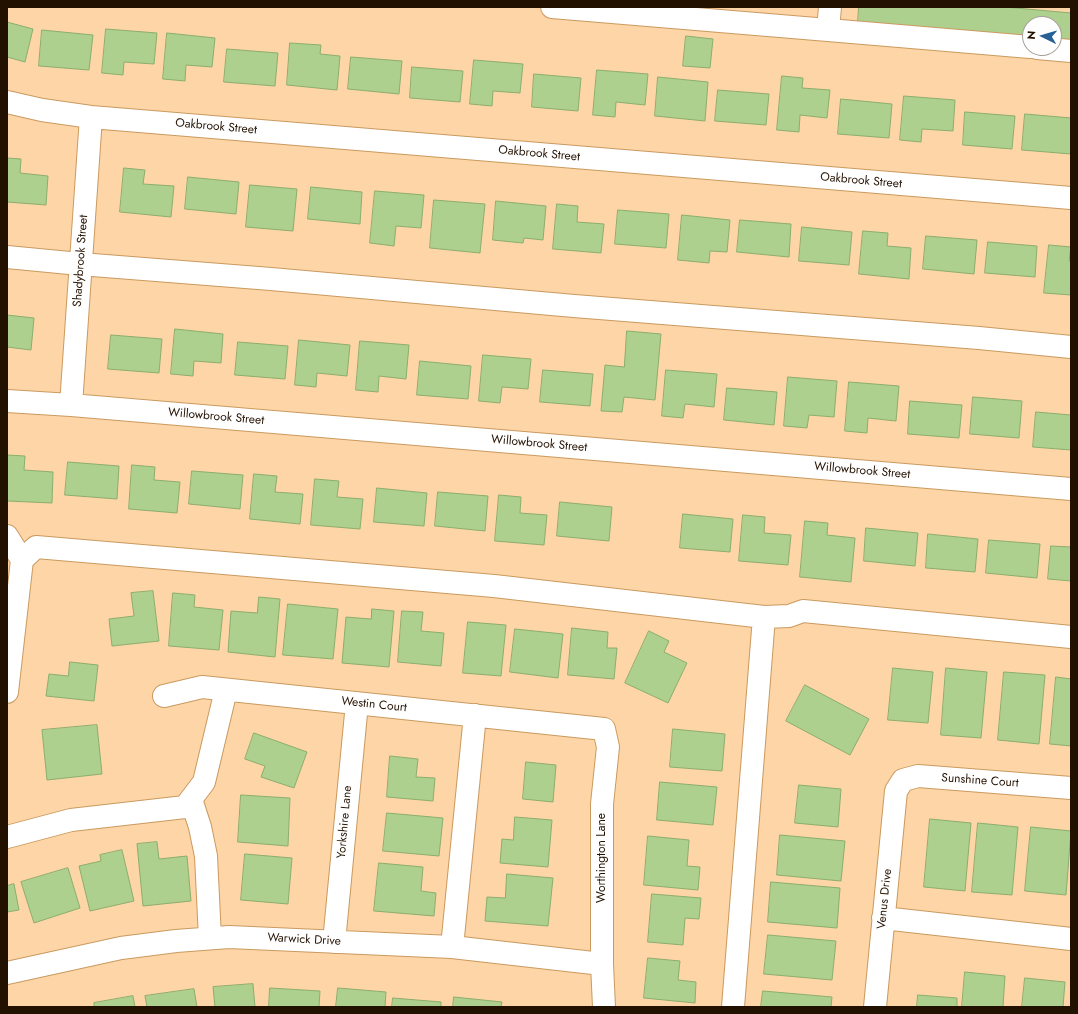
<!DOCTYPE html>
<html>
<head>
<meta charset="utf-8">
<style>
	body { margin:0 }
	#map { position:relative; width:1078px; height:1014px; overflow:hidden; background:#fed5a6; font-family:Jost,sans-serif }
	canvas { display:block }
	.frame { position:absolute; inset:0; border:8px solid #231100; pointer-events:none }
	.north { position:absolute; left:1022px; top:16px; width:40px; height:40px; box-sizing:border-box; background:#fefefe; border:1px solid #a69f98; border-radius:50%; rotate:275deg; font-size:11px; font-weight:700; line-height:16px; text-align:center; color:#231100 }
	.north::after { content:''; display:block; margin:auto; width:14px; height:18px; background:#275f97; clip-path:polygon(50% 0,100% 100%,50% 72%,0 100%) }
</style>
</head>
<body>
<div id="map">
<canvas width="1078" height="1014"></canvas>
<div class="frame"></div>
<div class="north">N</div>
</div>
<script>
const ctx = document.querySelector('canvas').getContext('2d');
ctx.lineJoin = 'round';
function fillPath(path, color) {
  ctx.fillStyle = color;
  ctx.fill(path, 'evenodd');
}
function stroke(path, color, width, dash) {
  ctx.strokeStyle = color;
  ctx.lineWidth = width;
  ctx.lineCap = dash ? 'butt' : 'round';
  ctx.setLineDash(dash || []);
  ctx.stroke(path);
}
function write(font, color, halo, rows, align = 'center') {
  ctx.font = font + ' Jost,sans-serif';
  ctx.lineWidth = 4;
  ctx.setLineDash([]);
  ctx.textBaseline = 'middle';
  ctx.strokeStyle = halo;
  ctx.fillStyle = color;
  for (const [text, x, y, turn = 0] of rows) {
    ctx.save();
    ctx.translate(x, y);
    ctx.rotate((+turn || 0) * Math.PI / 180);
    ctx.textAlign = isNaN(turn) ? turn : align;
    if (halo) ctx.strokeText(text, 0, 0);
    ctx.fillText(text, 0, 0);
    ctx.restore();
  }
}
const building = new Path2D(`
	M859 7H1005L1071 13V40L1054 39V24H1030V37L858 22Z
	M7 22 33 29 25 62 7 57Z
	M106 29 157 33 154 64 124 62 123 75 102 73Z
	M42 30 93 35 89 70 39 66Z
	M167 33 215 38 212 67 186 65 185 81 163 79Z
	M686 36 713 39 710 68 683 66Z
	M290 43 321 45 320 54 340 56 337 90 287 85Z
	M227 49 278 53 275 86 224 82Z
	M351 57 402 61 399 94 348 89Z
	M474 60 523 64 520 93 493 91 492 106 470 104Z
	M412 67 463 71 460 102 410 98Z
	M597 70 648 74 645 105 616 102 615 117 593 115Z
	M534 74 581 78 578 111 532 107Z
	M782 76 803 78 802 88 830 90 827 118 800 115 799 132 777 130Z
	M658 77 708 82 705 121 655 116Z
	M718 90 769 94 766 125 715 121Z
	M904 96 955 100 953 131 922 129 921 142 900 140Z
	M841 99 892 104 889 138 838 134Z
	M965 112 1015 116 1012 149 963 145Z
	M1025 114 1071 118V154L1022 150Z
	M7 158 21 159 20 173 48 176 46 205 7 202Z
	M124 168 145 170 143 184 174 186 171 217 120 212Z
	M188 177 239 182 236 214 185 209Z
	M250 185 297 189 293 231 246 227Z
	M311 187 362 192 360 224 308 219Z
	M375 191 424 195 421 228 396 226 394 246 370 243Z
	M434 200 485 204 480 253 430 248Z
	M496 201 546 206 543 240 524 238 523 243 493 240Z
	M557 204 578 206 577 222 604 224 601 253 553 249Z
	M618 210 669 214 666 248 615 244Z
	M682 215 730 220 727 252 710 251 709 263 678 260Z
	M740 220 791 224 789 257 737 252Z
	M802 227 852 232 849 265 799 261Z
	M863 231 888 233 887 246 911 248 909 279 859 274Z
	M926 236 977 240 974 274 923 269Z
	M988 242 1037 246 1035 277 985 273Z
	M1049 245 1071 247 1069 261H1071V295L1044 293Z
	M7 315 34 318 31 350 7 347Z
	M175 329 223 334 221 363 194 361 193 376 171 374Z
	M627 331 661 334 655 400 624 397 622 412 601 411 605 365 624 367Z
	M111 335 162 339 159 373 108 369Z
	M299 340 350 345 347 376 317 373 316 387 295 385Z
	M360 341 409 345 406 379 379 376 378 392 356 390Z
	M238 342 288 346 285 379 235 375Z
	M483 355 531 359 528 389 502 387 500 403 479 401Z
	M420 361 471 366 468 399 417 395Z
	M543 370 593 374 590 406 540 402Z
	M666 370 717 374 714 407 685 404 683 418 662 416Z
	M788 377 837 381 834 417 809 415 807 428 784 426Z
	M849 382 899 386 896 421 868 418 867 433 845 431Z
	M727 388 777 392 774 425 724 420Z
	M973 397 1022 401 1019 438 970 434Z
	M910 401 962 405 959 438 908 434Z
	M1036 412 1071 415V450L1033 447Z
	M7 455 25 456 24 470 53 472 52 503 7 501Z
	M68 462 119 466 117 499 65 495Z
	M132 465 155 467 154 480 180 482 177 513 129 509Z
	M192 471 243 475 240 509 189 504Z
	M254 474 277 476 275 492 303 494 300 524 250 519Z
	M315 479 339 481 337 497 363 499 360 529 311 525Z
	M377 488 427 493 424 526 374 522Z
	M438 492 488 496 485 531 435 526Z
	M499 495 521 497 520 513 547 515 544 545 495 541Z
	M560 502 612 507 609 541 557 536Z
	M683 514 733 519 730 552 680 548Z
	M743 515 765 517 764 533 791 535 788 565 739 561Z
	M805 521 828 523 827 535 855 538 851 582 800 577Z
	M866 528 918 533 915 566 864 561Z
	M928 534 978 539 975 572 926 568Z
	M989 540 1040 544 1037 578 986 573Z
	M1051 546 1071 547V581L1048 579Z
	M153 591 159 641 112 646 109 619 134 616 131 593Z
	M173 593 195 595 194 607 223 610 219 650 169 646Z
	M259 597 280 599 275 657 228 652 231 611 257 613Z
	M288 604 338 609 333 659 283 655Z
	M372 609 394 611 389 667 342 663 346 617 371 619Z
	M402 611 423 612 421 631 444 633 441 666 398 662Z
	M468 622 506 625 501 676 463 673Z
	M572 628 608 632 607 648H617L614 679 568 675Z
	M515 629 563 634 558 678 510 672Z
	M649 631 669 641 664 652 687 663 668 703 625 683Z
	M70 662 98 665 94 701 46 696 49 674 68 676Z
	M893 668 933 672 928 723 888 720Z
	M946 668 987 672 981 738 941 735Z
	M1004 672 1045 675 1039 744 998 740Z
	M1056 677 1071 679V746L1050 744Z
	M805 685 869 719 850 755 786 721Z
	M97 725 102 774 47 780 42 730Z
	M673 729 725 734 722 771 670 767Z
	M254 733 307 752 294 788 261 777 265 766 245 759Z
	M390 756 418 759 416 777 435 778 433 801 387 797Z
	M526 762 556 765 553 802 523 799Z
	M660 782 717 787 713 825 657 820Z
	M799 785 841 789 838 827 795 823Z
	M241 795 290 798 288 846 238 842Z
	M387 813 443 818 439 856 383 851Z
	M515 817 552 820 548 867 500 863 502 839 513 840Z
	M930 819 971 823 965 891 924 887Z
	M978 823 1018 827 1012 895 972 892Z
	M1031 827 1071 831 1066 895 1025 891Z
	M780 835 845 841 841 881 777 875Z
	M648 836 689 840 687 866 700 867 698 890 644 885Z
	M157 842 159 859 187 856 191 901 143 906 137 844Z
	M122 850 134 901 90 911 79 866 101 861 100 855Z
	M245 854 292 858 288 904 241 900Z
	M379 863 423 867 421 891 436 893 434 916 374 911Z
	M68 868 80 908 34 923 21 882Z
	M507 874 553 878 548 926 485 921 487 897 505 898Z
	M771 882 840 888 837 928 768 922Z
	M14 884 19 910 7 912V886Z
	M652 894 701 898 699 919 685 918 683 945 648 942Z
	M768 935 836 941 832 980 764 974Z
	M648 958 680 961 678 980 696 982 695 1003 644 998Z
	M965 972 1005 976 1003 1007H962Z
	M1025 978 1065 982 1063 1007H1022Z
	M253 984 255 1007H215L213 987Z
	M270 988 320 991 319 1007H269Z
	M338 988 386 992 385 1007H336Z
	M194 989 197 1007H147L145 996Z
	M763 991 832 997 831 1007H761Z
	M918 995 957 998V1007H917Z
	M133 996 135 1007H94V1003Z
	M454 997 502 1002 501 1007H453Z
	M393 998 441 1002V1007H392Z`);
const minor = new Path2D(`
	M552 7 828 30
	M830 7 828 30 1030 47
	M1037 48 1071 51
	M7 102 42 110 91 117 1071 198
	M7 257 80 264 271 279 574 306 979 338 1071 347
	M7 401 71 405 1071 489
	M71 405 91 117
	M7 536 22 560 7 692
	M22 560 36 547 494 586 764 617 789 616 803 611 1071 637
	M164 696 202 687 604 729 608 747 602 804V964L604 1007
	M191 799 200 827 206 856 210 938
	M7 837 71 820 185 807 204 782 226 690
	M883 918 1071 939
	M334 942 357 703
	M452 947 475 715
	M7 973 121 948 176 941 229 937 452 947 602 964
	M733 1007 764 617
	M875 1007 896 791 903 780 918 776 1071 788`);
const streetNames = [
	["Oakbrook Street",216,127,5],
	["Oakbrook Street",539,154,5],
	["Oakbrook Street",861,181,5],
	["Shadybrook Street",81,261,-86],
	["Willowbrook Street",216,417,5],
	["Willowbrook Street",539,444,5],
	["Willowbrook Street",862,471,5],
	["Westin Court",374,705,6],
	["Sunshine Court",980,781,4],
	["Yorkshire Lane",345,822,-85],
	["Worthington Lane",602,858,-90],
	["Venus Drive",885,899,-84],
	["Warwick Drive",304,940,3]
];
fillPath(building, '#add08e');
stroke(building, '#8cad6d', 1);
stroke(minor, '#ca9a5f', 24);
stroke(minor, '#fff', 22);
write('12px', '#231100', '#fefefe', streetNames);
</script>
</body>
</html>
